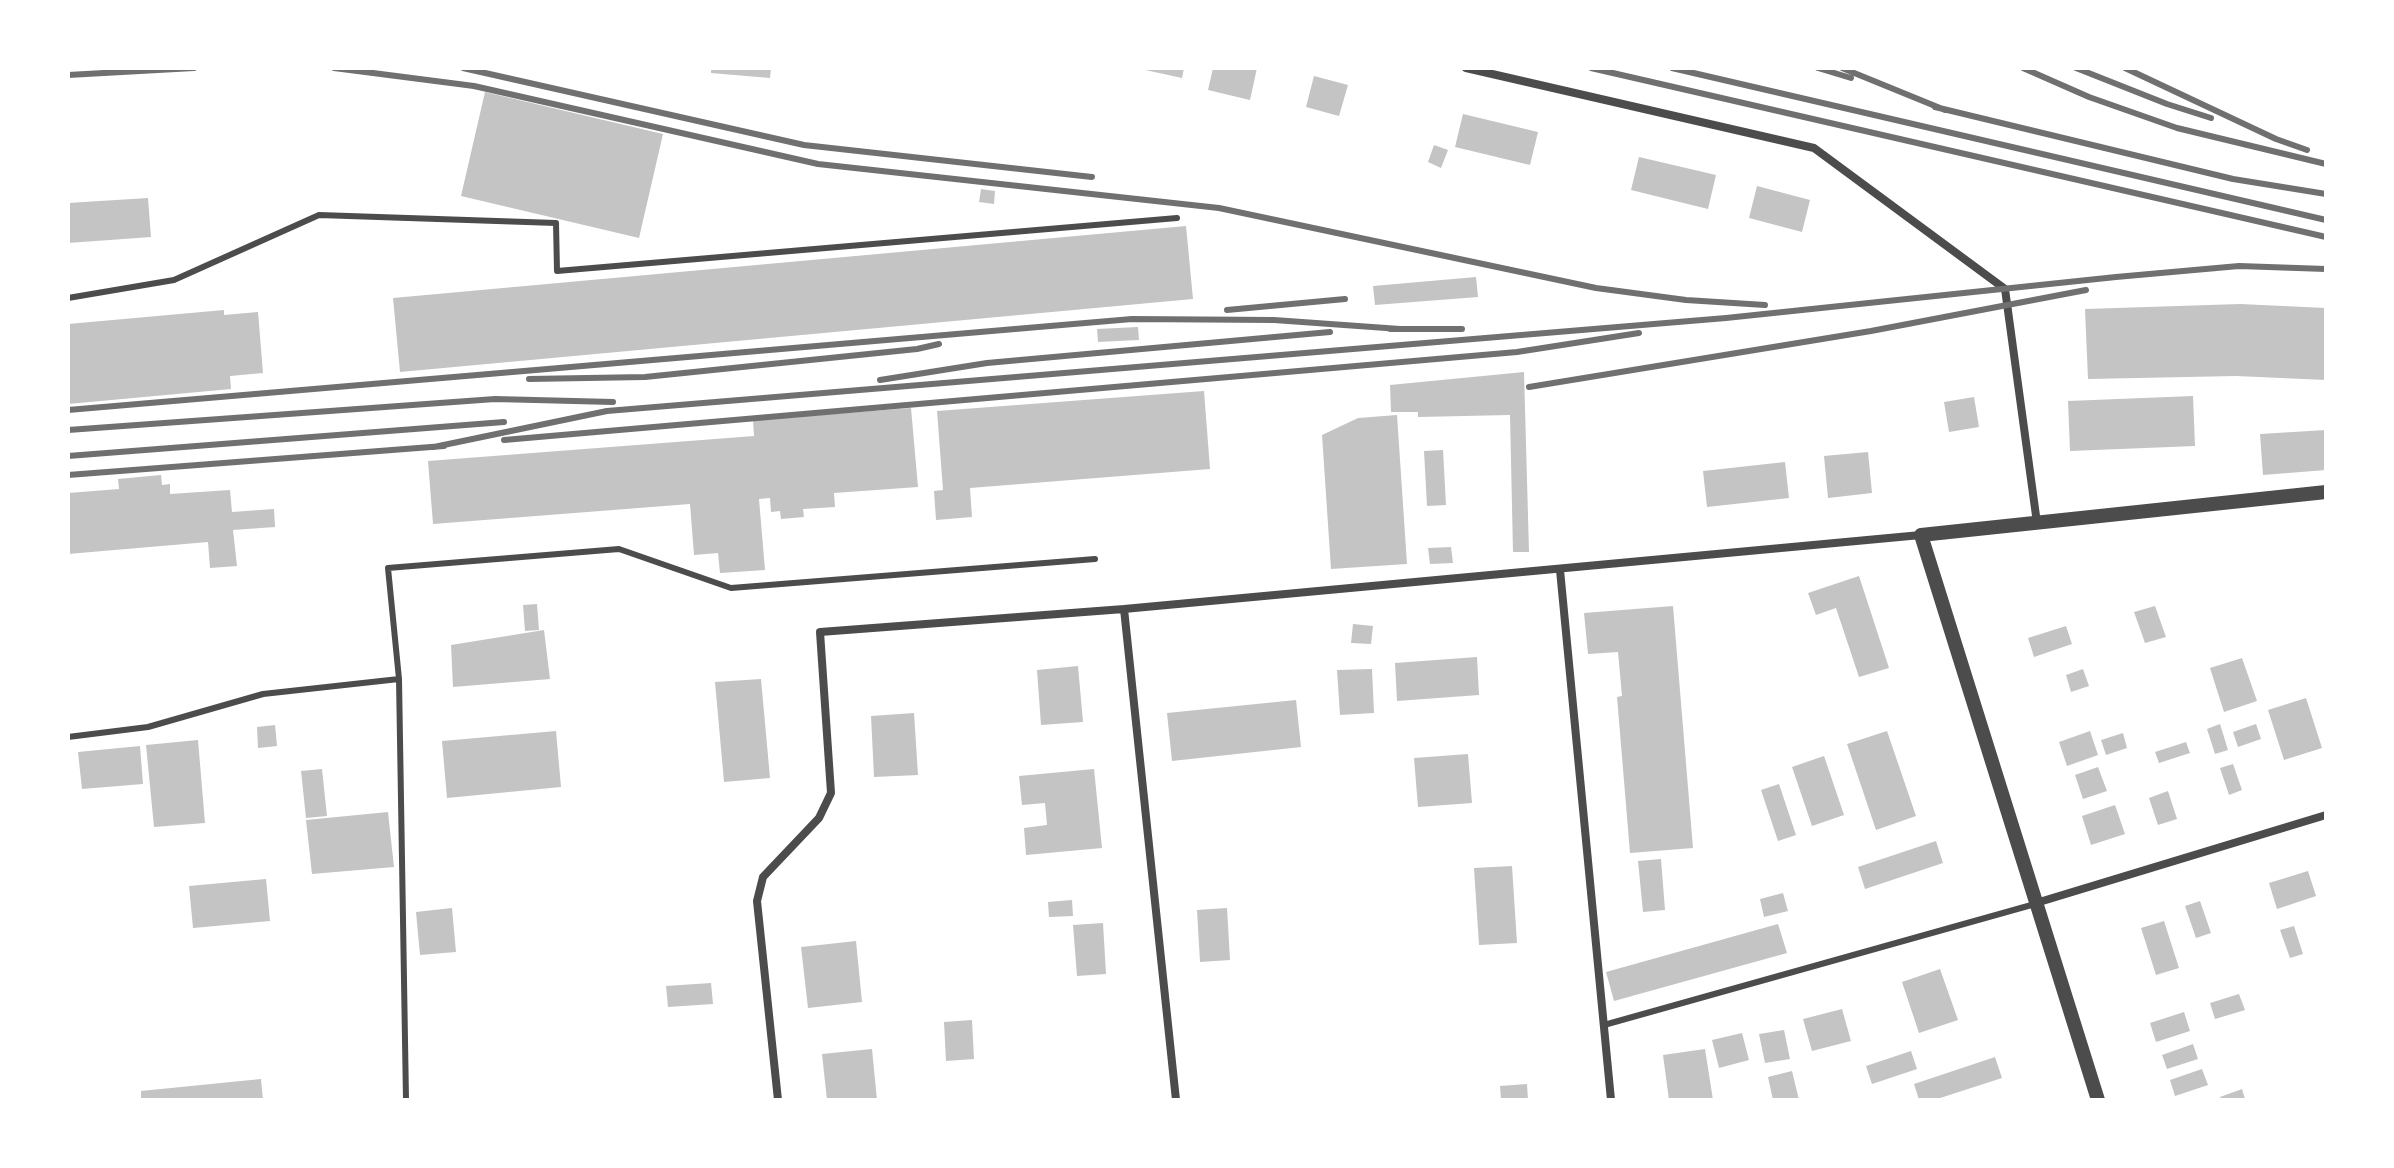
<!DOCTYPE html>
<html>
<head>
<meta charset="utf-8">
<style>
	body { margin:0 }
	#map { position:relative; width:2394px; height:1168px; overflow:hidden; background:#fff; font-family:"Alegreya Sans",sans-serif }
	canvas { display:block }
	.frame { position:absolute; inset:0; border:70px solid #fff; pointer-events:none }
</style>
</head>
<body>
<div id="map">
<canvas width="2394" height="1168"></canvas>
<div class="frame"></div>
</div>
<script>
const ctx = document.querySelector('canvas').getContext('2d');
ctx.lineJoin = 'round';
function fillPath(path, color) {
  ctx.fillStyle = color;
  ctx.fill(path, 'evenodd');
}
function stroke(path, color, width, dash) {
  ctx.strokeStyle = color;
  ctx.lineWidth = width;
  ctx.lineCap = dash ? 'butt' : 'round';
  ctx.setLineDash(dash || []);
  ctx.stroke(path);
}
const building = new Path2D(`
	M711 68H771L770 78 711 73Z
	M1136 68H1184L1182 78Z
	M1213 68H1257L1250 100 1208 90Z
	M1314 76 1348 85 1339 116 1306 107Z
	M485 92 663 134 639 238 461 196Z
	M1463 114 1538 132 1530 165 1455 147Z
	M1434 145 1448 150 1441 168 1428 162Z
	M1639 157 1716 175 1708 209 1631 190Z
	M1757 186 1810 200 1802 232 1749 218Z
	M981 189 995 191 994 204 979 202Z
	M148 198 151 237 68 243V203Z
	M1186 226 1193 299 400 372 393 298Z
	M1476 277 1478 297 1375 305 1373 286Z
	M2240 304 2326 308V380L2236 376 2088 379 2085 309Z
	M224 310V315L258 312 263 373 230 376 231 389 68 404V324Z
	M1138 327 1139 340 1098 342 1097 329Z
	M1524 372 1529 552H1513L1510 415 1418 417V412H1391L1390 385Z
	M1204 391 1210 469 970 488 972 517 936 520 934 491 943 490 937 411Z
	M2193 396 2195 446 2070 451 2068 401Z
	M1974 397 1979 427 1949 432 1944 402Z
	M911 408 918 487 834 493 835 507 803 509 804 517 781 519 780 511 771 512 770 498 759 499 765 570 720 573 718 553 694 555 690 504 433 524 428 461 754 436 753 420Z
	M1397 415 1407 564 1331 569 1322 435 1358 418Z
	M2326 430V470L2263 475 2260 434Z
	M1443 450 1446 505 1427 506 1424 451Z
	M1868 452 1872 493 1828 498 1824 456Z
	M1785 462 1789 498 1707 507 1703 471Z
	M161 475 162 485 170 484V494L230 490 232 512 274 509 275 527 233 530 237 566 210 568 208 542 68 554V493L119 489 118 479Z
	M1451 547 1453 563 1430 564 1428 548Z
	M1859 576 1889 668 1859 677 1836 608 1816 615 1808 593Z
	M537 604 539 630 525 631 523 605Z
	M1673 606 1693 848 1630 853 1617 697 1622 696 1618 652 1588 654 1584 613Z
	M2155 606 2166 637 2145 643 2134 612Z
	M1353 624 1373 626 1371 644 1351 643Z
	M2066 626 2072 644 2034 657 2028 638Z
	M544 630 550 679 453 687 451 645Z
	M1477 657 1479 695 1397 701 1395 663Z
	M2242 658 2257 701 2224 712 2210 668Z
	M1078 666 1083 722 1041 725 1037 670Z
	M1372 669 1374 713 1340 715 1337 670Z
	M2083 669 2089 686 2071 692 2066 675Z
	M761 679 770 778 724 782 715 682Z
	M2306 698 2322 748 2284 760 2268 710Z
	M1296 700 1301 747 1172 761 1167 713Z
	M914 713 918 775 874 777 871 716Z
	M2220 724 2228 750 2215 754 2207 729Z
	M2256 724 2261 739 2238 747 2233 732Z
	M275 725 277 746 258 748 257 727Z
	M556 731 561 787 447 798 442 741Z
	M1887 731 1916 816 1876 830 1847 744Z
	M2090 731 2098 755 2067 766 2059 742Z
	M2123 733 2127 748 2106 755 2101 740Z
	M198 740 205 823 154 827 146 745Z
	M2186 742 2190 753 2159 763 2155 752Z
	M140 746 143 784 82 789 78 752Z
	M1468 754 1472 803 1418 807 1414 758Z
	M1824 756 1844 815 1812 826 1792 767Z
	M2233 764 2242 790 2229 795 2220 768Z
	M2098 767 2107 791 2083 799 2075 775Z
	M322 769 327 816 306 818 301 771Z
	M1094 769 1102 848 1026 855 1024 828 1047 825 1045 803 1022 805 1019 776Z
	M1779 784 1796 835 1778 841 1761 790Z
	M2168 791 2177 819 2158 825 2149 798Z
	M2115 805 2125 834 2091 845 2082 816Z
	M388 812 394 867 312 874 306 820Z
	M1936 841 1943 863 1865 889 1858 867Z
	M1661 859 1665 910 1643 912 1638 861Z
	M1512 866 1517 943 1479 945 1474 868Z
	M2308 871 2316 896 2277 909 2269 883Z
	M266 879 270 921 193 928 189 886Z
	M1783 893 1788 911 1764 917 1760 899Z
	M1072 900 1073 916 1049 917 1048 902Z
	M2200 901 2211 933 2196 938 2185 906Z
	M452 908 456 952 420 955 416 912Z
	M1227 908 1230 960 1200 962 1197 910Z
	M2164 921 2179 968 2156 975 2141 928Z
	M1103 923 1106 974 1077 976 1073 925Z
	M1778 924 1787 953 1614 1001 1606 972Z
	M2294 926 2303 954 2290 958 2280 930Z
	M856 941 862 1002 808 1008 801 947Z
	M1940 969 1958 1020 1919 1033 1902 982Z
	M711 983 713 1004 668 1007 666 986Z
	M2239 994 2245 1010 2215 1019 2210 1003Z
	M1842 1009 1851 1041 1812 1051 1803 1019Z
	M2184 1012 2190 1031 2156 1042 2150 1023Z
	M972 1020 974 1059 946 1061 944 1022Z
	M1784 1030 1790 1059 1765 1063 1759 1034Z
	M1742 1033 1749 1060 1719 1068 1712 1040Z
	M2193 1044 2198 1059 2167 1069 2162 1055Z
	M872 1049 877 1100H827L822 1054Z
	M1705 1049 1713 1100H1669L1663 1055Z
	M1911 1051 1917 1069 1872 1084 1866 1066Z
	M1995 1057 2002 1078 1934 1100H1919L1914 1084Z
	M2202 1069 2208 1085 2175 1096 2170 1080Z
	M1792 1071 1799 1100H1773L1768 1077Z
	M261 1079 263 1100H141V1091Z
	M1527 1084 1528 1100H1501L1500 1086Z
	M2242 1089 2245 1099 2221 1100 2220 1097Z`);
const service = new Path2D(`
	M68 298 174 280 319 215 556 223 557 271 1177 218
	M68 737 148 727 263 694 399 679
	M1604 1025 2035 904
	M406 1100 399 679 388 568 619 549 731 588 1095 559`);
const minor = new Path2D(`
	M1466 68 1814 148 2005 289 2037 523
	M1560 570 1611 1100
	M1124 609 1176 1100
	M2036 903 2326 815
	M778 1100 757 901 763 877 819 818 831 793 820 632 1124 609 1921 535`);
const tertiary = new Path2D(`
	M2098 1100 1921 535 2326 492`);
const rail = new Path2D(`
	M334 68 474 86 818 164 1219 208 1596 288 1686 300 1765 305
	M463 68 804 145 1092 177
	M1591 68 2326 237
	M1672 68 2326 220
	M1818 68 1851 78
	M1842 68 1945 110
	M2023 68 2089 97 2177 128 2326 164
	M2076 68 2167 104 2211 118
	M2125 68 2276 139 2307 150
	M68 75 194 68
	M1935 107 2233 179 2326 194
	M1227 310 1345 299
	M1390 329H1462
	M529 379 645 377 917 349 939 344
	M880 380 987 363 1330 332
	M1529 387 1871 331 2086 290
	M68 410 1132 319 1274 320 1400 329
	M68 430 495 399 613 402
	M504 440 1517 352 1639 333
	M434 447 607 411 1726 318 2116 277 2239 266 2326 269
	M68 456 504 422
	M68 475 444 446`);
fillPath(building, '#c4c4c4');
stroke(service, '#4c4c4c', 6);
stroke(minor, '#4c4c4c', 8);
stroke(tertiary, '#4c4c4c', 14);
stroke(rail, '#707070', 6);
</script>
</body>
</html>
